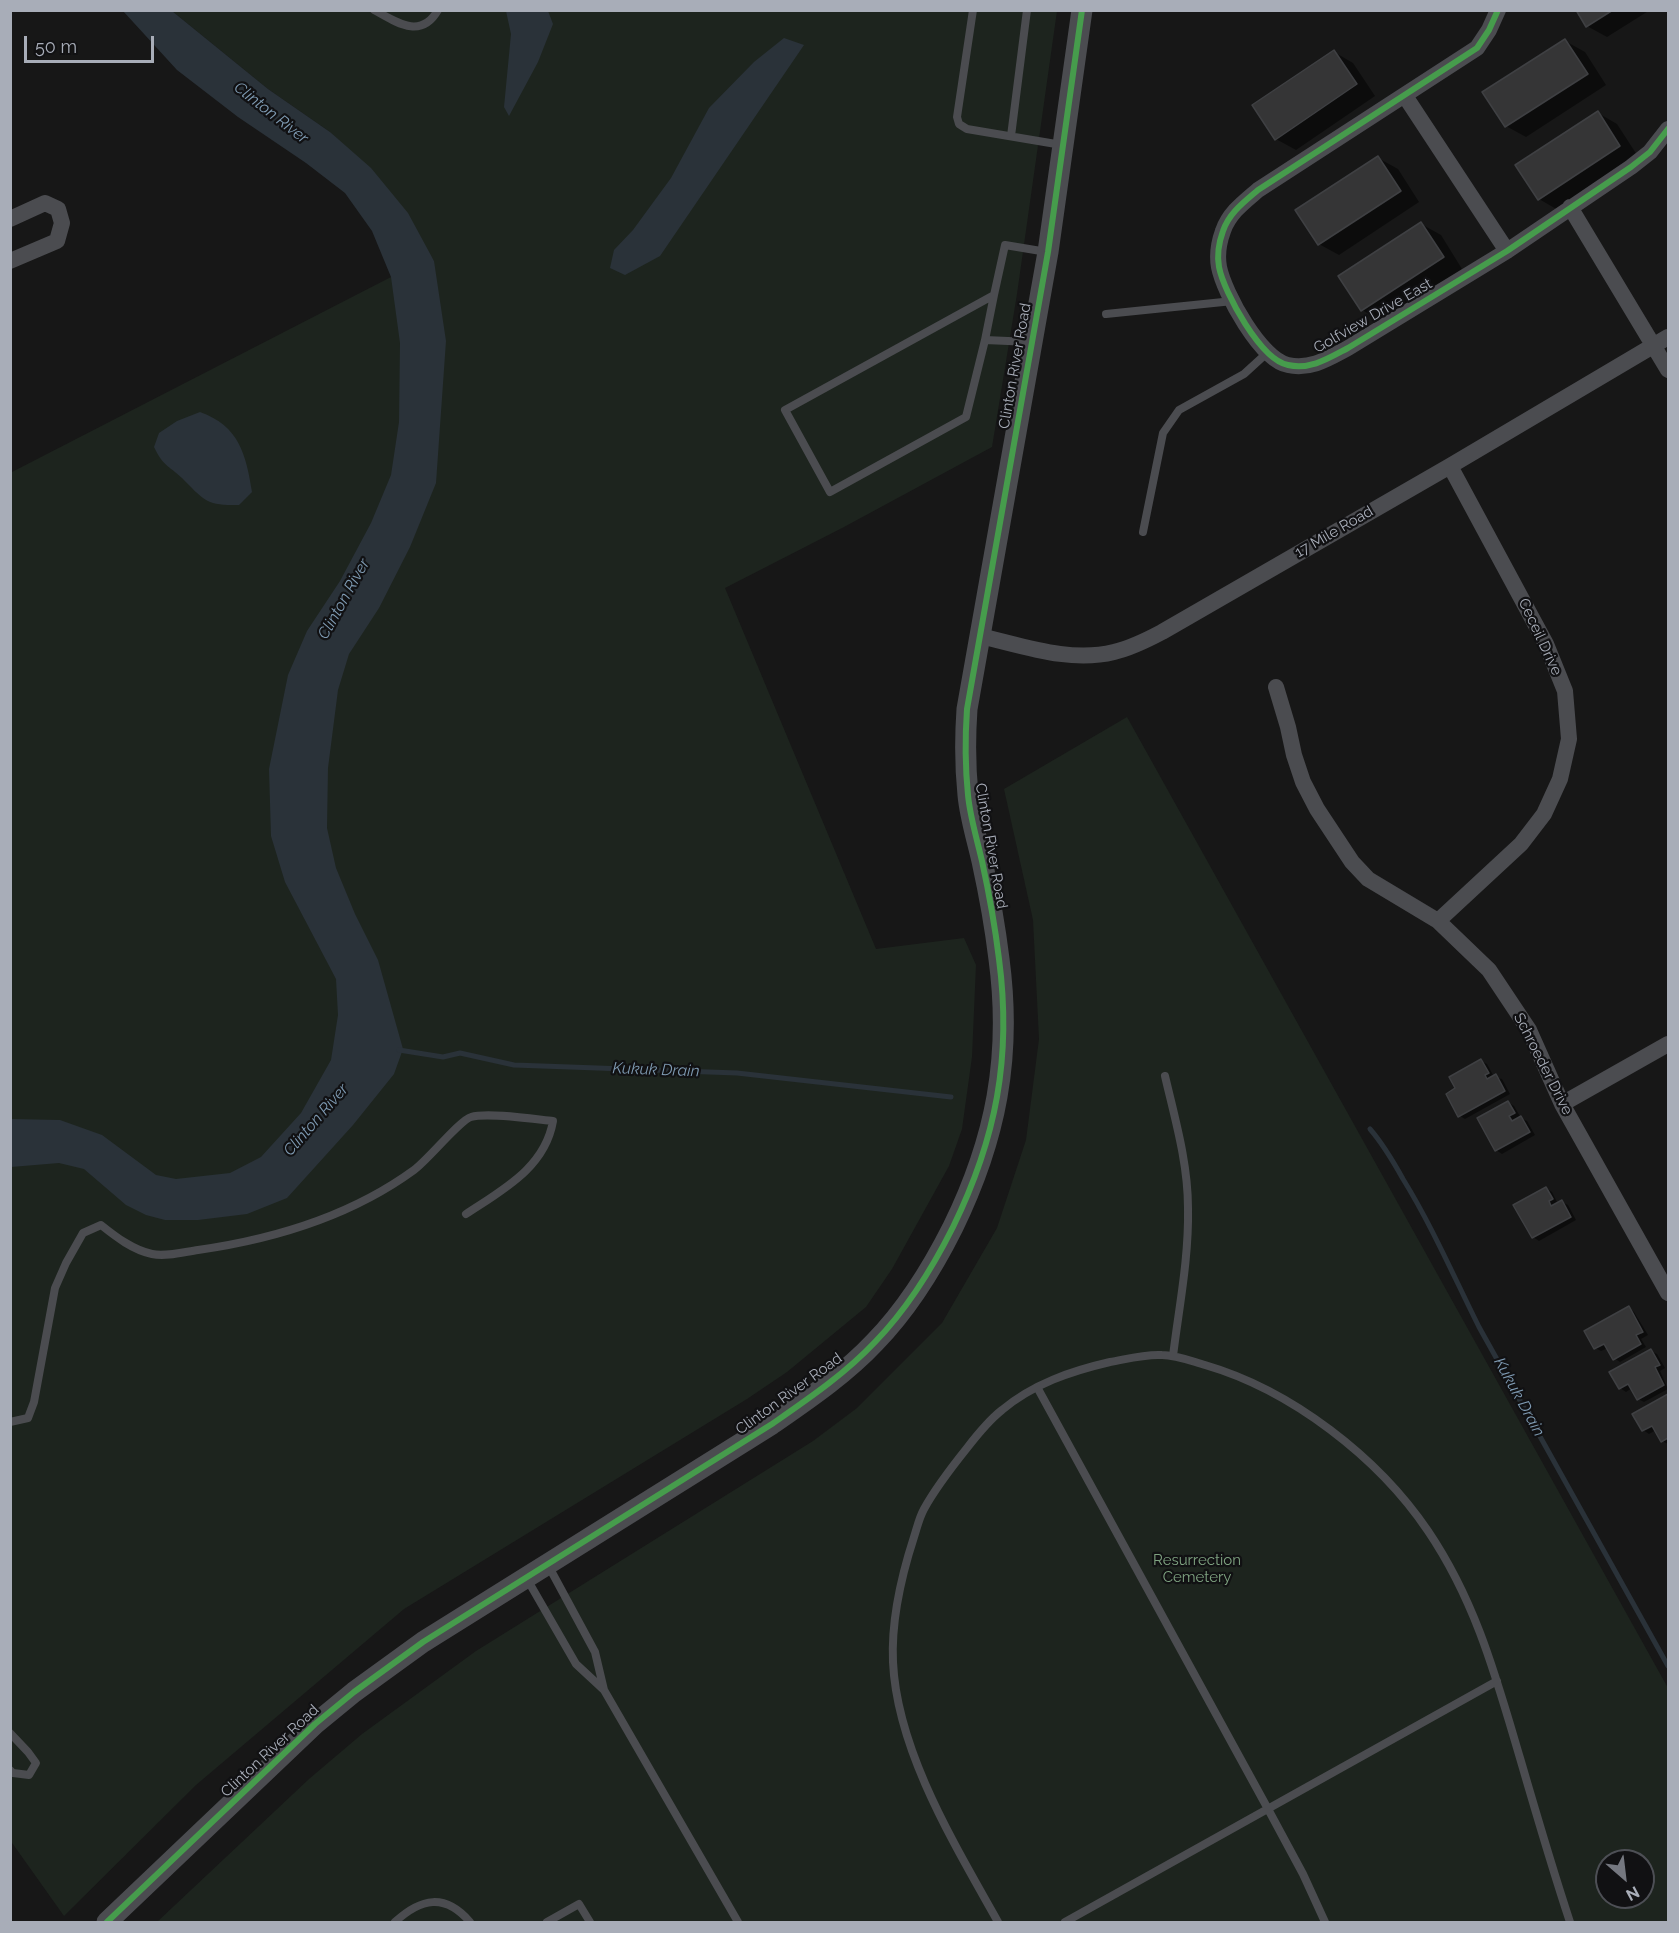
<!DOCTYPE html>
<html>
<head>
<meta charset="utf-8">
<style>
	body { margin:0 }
	#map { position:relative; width:1679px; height:1933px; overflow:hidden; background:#171717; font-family:Raleway,sans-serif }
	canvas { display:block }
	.frame { position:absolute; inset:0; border:12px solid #a8adb8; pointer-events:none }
	.north { position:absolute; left:1595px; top:1849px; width:60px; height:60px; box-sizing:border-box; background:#111113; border:2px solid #4d4f55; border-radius:50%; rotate:152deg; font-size:16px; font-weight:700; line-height:24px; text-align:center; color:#a8adb8 }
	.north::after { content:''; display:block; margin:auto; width:21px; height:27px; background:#757880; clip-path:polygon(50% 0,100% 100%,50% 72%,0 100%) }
	.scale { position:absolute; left:24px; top:36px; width:130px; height:27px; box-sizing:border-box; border:3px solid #a8adb8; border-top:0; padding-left:8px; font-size:18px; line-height:21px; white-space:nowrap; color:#a8adb8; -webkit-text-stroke:4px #111113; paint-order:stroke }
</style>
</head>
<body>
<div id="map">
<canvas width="1679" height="1933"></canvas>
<div class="frame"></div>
<div class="north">N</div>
<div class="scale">50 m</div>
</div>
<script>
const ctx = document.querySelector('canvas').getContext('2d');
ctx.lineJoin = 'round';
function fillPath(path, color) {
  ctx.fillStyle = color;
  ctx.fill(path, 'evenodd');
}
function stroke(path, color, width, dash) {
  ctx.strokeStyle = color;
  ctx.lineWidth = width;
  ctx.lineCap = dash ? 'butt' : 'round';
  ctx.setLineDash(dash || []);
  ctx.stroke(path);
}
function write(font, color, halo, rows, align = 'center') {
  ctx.font = font + ' Raleway,sans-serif';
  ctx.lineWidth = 4.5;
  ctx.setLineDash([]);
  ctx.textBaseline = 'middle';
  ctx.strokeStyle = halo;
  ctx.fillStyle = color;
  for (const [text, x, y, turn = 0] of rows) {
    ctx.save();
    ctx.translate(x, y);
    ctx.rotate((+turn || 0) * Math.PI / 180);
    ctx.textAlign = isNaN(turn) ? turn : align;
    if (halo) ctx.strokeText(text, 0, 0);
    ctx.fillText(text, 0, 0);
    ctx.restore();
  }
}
const green = new Path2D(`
	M172 11H1057L1017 294 992 447 844 527 725 588 876 949 964 938 976 965 972 1057 962 1129 949 1166 892 1269 866 1307 787 1372 747 1399 404 1609 196 1785 64 1916 10 1840V473L391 277 434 261 330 132 268 89Z
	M1127 717 1668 1688V1922H157L309 1779 362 1734 476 1651 813 1441 857 1408 942 1323 997 1228 1026 1140 1039 1039 1033 920 1004 789ZM1607 1861H1643V1897H1607Z`);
const water = new Path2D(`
	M123 11H172L268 89 330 132 371 168 408 213 434 261 446 341 436 483 410 547 379 608 349 654 338 690 328 768 327 828 336 868 355 914 378 960 403 1049 394 1074 353 1125 287 1198 247 1214 198 1220H165L146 1215 126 1205 84 1169 59 1163 11 1167V1119L60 1120 102 1135 156 1175 176 1179 230 1173 261 1157 301 1113 331 1060 338 1015 336 979 285 882 271 836 269 769 288 675 307 631 340 581 371 523 391 475 399 422 400 343 391 277 372 231 345 193 306 163 238 117 177 70Z
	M506 11H548L553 24 538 62 509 116 504 107 511 34Z
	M784 38 804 45 660 256 625 275 610 268 614 250 633 230 671 178 709 108 754 62Z
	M200 412C239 426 246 454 252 492L239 505C206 506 204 500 182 478 168 465 163 466 154 447L159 433 177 421Z`);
const shadow = new Path2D(`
	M1578 10H1650L1607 37 1587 26Z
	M1565 41 1585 52 1606 85 1526 137 1506 126Z
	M1334 52 1353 63 1375 96 1296 150 1276 139Z
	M1598 113 1617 124 1639 158 1558 210 1539 199Z
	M1378 158 1398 169 1419 202 1339 255 1319 244Z
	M1421 224 1441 235 1462 269 1382 321 1362 310Z
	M1481 1061 1487 1064 1494 1077 1502 1079 1510 1094 1465 1119 1460 1116 1458 1089Z
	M1508 1102 1514 1106 1521 1118 1527 1121 1535 1135 1502 1154 1496 1150Z
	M1546 1188 1552 1192 1558 1204 1562 1202 1568 1205 1576 1220 1539 1241 1533 1237Z
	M1629 1308 1634 1312 1648 1335 1641 1339 1646 1347 1620 1362 1614 1358 1608 1348 1601 1351 1595 1348Z
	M1651 1351 1657 1354 1665 1368 1660 1371 1668 1389 1644 1402 1638 1399 1632 1388 1626 1392 1620 1388Z
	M1668 1396V1444L1662 1441 1656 1430 1649 1434 1643 1430 1635 1414Z`);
const stream = new Path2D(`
	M399 1050 443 1057 460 1053 514 1065 737 1073 951 1097
	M1370 1129C1383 1144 1393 1161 1403 1179 1432 1226 1454 1277 1479 1327L1668 1666`);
const building = new Path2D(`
	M1576 10H1613L1586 27Z
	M1565 39 1588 74 1505 127 1482 92Z
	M1334 50 1357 84 1275 140 1252 105Z
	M1598 111 1620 146 1538 200 1515 165Z
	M1378 156 1401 191 1318 245 1295 210Z
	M1421 222 1444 257 1361 311 1338 276Z
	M1481 1059 1489 1073 1485 1075 1487 1079 1496 1074 1505 1091 1458 1117 1446 1094 1455 1088 1449 1077Z
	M1508 1101 1515 1113 1509 1116 1512 1121 1521 1116 1530 1132 1495 1151 1477 1118Z
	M1546 1187 1553 1199 1549 1201 1551 1206 1562 1200 1571 1217 1532 1238 1513 1205Z
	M1629 1306 1643 1332 1636 1335 1641 1344 1613 1360 1604 1344 1594 1349 1584 1331Z
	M1651 1349 1660 1365 1655 1367 1664 1385 1637 1400 1628 1384 1619 1389 1609 1372Z
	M1668 1394V1438L1661 1442 1652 1426 1642 1431 1632 1414Z`);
const service = new Path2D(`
	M374 10C396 22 421 40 438 10
	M973 10 957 117 959 124 967 129 1062 145
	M1011 136 1027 10
	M994 295 1005 245 1047 252
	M1106 314 1233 301
	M985 340 994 295 785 410 830 492 966 417 985 340 1031 342
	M1143 532 1163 433 1179 410 1244 374 1267 353
	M1165 1076C1175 1119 1188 1163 1188 1208 1189 1258 1179 1307 1173 1356
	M1037 1387 1268 1809 1303 1874 1325 1922
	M10 1422 28 1418 34 1402 55 1288 66 1263 83 1233 101 1225C116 1237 133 1250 152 1254 166 1257 184 1252 198 1250 275 1239 351 1216 414 1170 428 1160 460 1120 471 1117 487 1112 534 1119 553 1121 545 1168 502 1190 466 1214
	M527 1579 576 1664 604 1690 595 1652 548 1565
	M604 1690 738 1922
	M10 1733 28 1752 36 1763 29 1775 13 1773 10 1770
	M395 1922C421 1898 445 1893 470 1922
	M547 1922 579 1904 590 1922
	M998 1922C955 1845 897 1751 893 1662 891 1619 901 1577 914 1537 917 1528 919 1518 924 1509 936 1487 951 1468 967 1448 977 1435 988 1421 1002 1410 1033 1384 1071 1371 1110 1362 1127 1359 1144 1354 1162 1355 1176 1355 1191 1361 1205 1365 1291 1390 1378 1457 1428 1531 1476 1602 1496 1677 1520 1758 1536 1813 1552 1868 1570 1922
	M1065 1922 1497 1681`);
const minor = new Path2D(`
	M1498 10 1489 30 1477 48 1258 190C1244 202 1229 213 1223 231 1219 242 1217 256 1219 267 1224 293 1261 360 1288 365 1311 370 1329 358 1348 348L1507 251 1631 167 1650 152 1668 129
	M1405 96 1507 251
	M1570 207 1668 370
	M10 219 45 203 58 209 62 223 57 241 10 261
	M980 636C1024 646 1070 663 1114 652 1131 648 1147 640 1162 632L1450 466 1668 337
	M1276 687 1288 727 1294 755 1303 782 1317 809 1352 862 1368 879 1438 921 1489 970 1529 1030 1562 1104 1668 1293
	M1438 921 1521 844 1544 814 1560 779 1569 739 1565 691 1546 644 1450 466
	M1562 1104 1668 1044`);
const tertiary = new Path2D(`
	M107 1922 315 1724 354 1692 423 1642 772 1424C808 1399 845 1374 875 1342 908 1308 932 1269 953 1227 996 1139 1012 1057 999 959 995 926 989 893 982 861 977 839 970 817 968 795 965 766 965 738 967 709L1048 252 1082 10`);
const cycleway = new Path2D(`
	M1498 10 1489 30 1477 48 1258 190C1244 202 1229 213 1223 231 1219 242 1217 256 1219 267 1224 293 1261 360 1288 365 1311 370 1329 358 1348 348L1507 251 1631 167 1650 152 1668 129
	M107 1922 315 1724 354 1692 423 1642 772 1424C808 1399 845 1374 875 1342 908 1308 932 1269 953 1227 996 1139 1012 1057 999 959 995 926 989 893 982 861 977 839 970 817 968 795 965 766 965 738 967 709L1048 252 1082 10`);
const streetNames = [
	["Golfview Drive East",1373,316,-30],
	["Clinton River Road",1015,366,-80],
	["17 Mile Road",1334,532,-30],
	["Ceceil Drive",1540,637,65],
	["Clinton River Road",991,846,80],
	["Schroeder Drive",1543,1064,63],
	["Clinton River Road",789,1394,-36],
	["Clinton River Road",270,1751,-43]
];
const parkNames = [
	["Resurrection",1197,1560],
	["Cemetery",1197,1577]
];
const waterNames = [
	["Clinton River",271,113,38],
	["Clinton River",344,599,-61],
	["Kukuk Drain",656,1070,2],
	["Clinton River",316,1120,-49],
	["Kukuk Drain",1519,1397,61]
];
fillPath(green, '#1d241e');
fillPath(water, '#2a3239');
fillPath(shadow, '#0007');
stroke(stream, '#2a3239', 5);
fillPath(building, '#353536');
stroke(building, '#3f4043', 1.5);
stroke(service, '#4b4c50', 8);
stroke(minor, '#4b4c50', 16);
stroke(tertiary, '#4b4c50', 21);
stroke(cycleway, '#469c4c', 6);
write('15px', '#a8adb8', '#111113', streetNames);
write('15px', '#7fa381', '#111113', parkNames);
write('italic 16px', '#7f9bb3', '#111113', waterNames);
</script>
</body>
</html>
